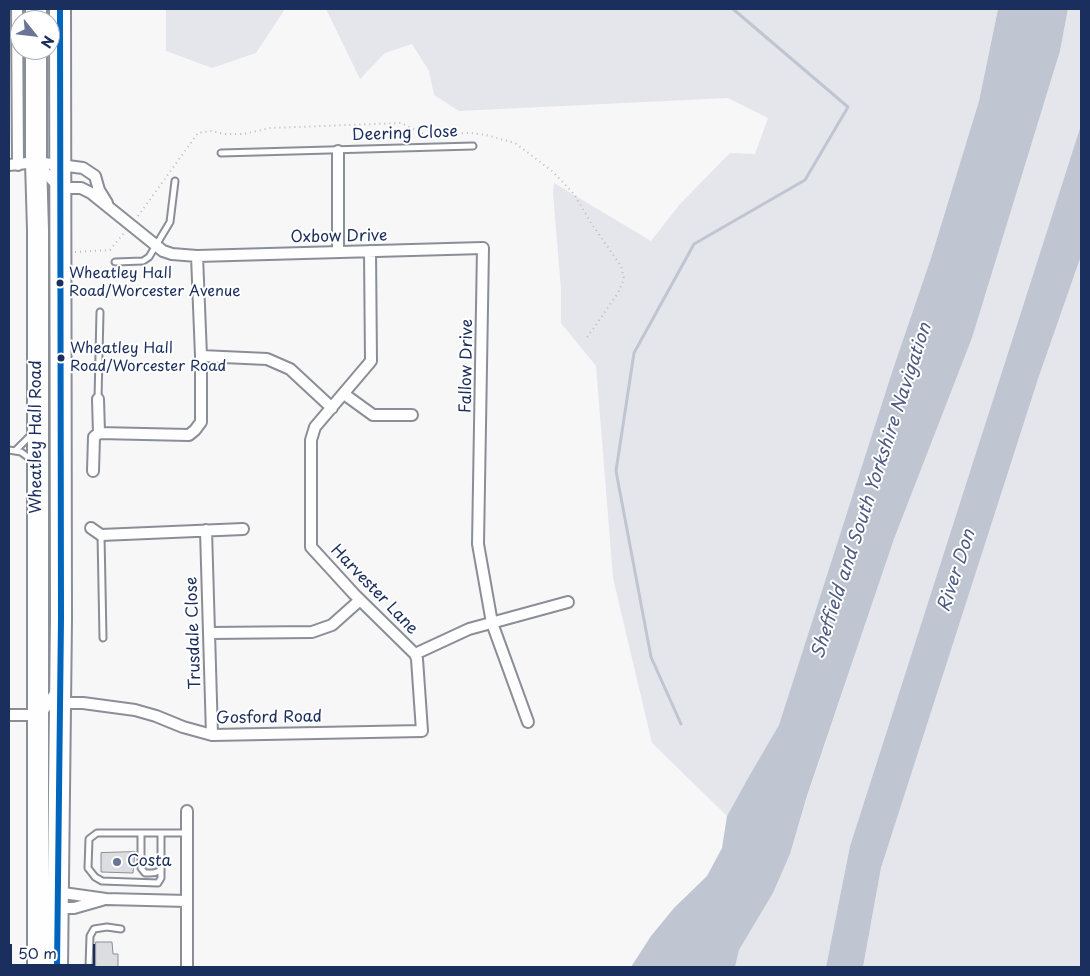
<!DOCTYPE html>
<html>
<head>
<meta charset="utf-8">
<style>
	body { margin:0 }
	#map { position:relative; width:1090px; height:976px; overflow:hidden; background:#f7f7f8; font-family:"Playpen Sans",sans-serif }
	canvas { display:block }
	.frame { position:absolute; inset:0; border:10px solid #1b2f5e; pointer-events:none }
	.north { position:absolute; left:10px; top:10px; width:50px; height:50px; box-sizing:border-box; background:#fff; border:1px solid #a4acbf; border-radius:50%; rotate:119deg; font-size:14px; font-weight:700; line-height:20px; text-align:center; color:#1b2f5e }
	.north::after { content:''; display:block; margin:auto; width:18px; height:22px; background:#687594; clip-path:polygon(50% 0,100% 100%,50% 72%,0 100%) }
	.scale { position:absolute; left:10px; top:944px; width:85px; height:22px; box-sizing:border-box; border:2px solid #1b2f5e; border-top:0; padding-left:6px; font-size:15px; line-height:18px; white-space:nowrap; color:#1b2f5e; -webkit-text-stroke:4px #fff; paint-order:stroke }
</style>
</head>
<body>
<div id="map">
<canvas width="1090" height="976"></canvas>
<div class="frame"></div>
<div class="north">N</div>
<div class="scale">50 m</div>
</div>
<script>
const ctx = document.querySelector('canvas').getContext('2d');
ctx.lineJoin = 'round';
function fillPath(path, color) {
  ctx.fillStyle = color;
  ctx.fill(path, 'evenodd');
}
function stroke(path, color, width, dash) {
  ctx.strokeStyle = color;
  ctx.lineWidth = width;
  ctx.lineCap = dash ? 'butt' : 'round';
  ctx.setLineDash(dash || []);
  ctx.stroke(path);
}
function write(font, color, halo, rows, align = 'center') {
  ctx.font = font + ' "Playpen Sans",sans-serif';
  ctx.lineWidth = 4;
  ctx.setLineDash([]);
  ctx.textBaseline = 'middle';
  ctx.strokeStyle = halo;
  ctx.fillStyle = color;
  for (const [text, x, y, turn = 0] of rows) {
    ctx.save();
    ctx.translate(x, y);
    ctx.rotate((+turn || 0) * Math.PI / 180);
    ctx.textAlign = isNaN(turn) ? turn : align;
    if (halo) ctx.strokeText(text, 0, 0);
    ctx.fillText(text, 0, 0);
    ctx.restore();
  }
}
const green = new Path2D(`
	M166 9H285L256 53 212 68 166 51Z
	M326 9H998L979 101 931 258 893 369 779 726 748 778 727 816 652 743 613 578 596 366 561 323V289L553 193 554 183 651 241 680 204 730 153 755 154 768 118 728 98 459 111 434 95 429 71 412 44 385 53 360 79Z
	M1068 9H1081V125L850 846 826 967H735L739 950 773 893 790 854 807 797 894 539 972 338 1060 51Z
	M1081 256V967H863L881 868 1038 379Z`);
const water = new Path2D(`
	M998 9H1068L1060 51 972 338 894 539 807 796 790 854 773 893 739 950 735 967H631L651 936 674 908 707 876 722 848 727 816 748 778 779 725 893 369 931 258 979 101Z
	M1081 125V256L1038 379 881 868 863 967H826L850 846Z`);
const stream = new Path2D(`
	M681 724 651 657 616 471 634 353 694 244 805 180 848 107 733 9`);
const building = new Path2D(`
	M135 852 133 873 101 872V853Z
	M96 942H112L113 954H118V967H96Z`);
const path = new Path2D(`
	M138 216 198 133 211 131 225 134H244L270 128 401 123 424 134 471 133 486 135 515 143 552 171 574 194 591 223 621 266 624 279 618 293 586 339
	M75 252 110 250 124 233`);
const lane = new Path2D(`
	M221 153 473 146
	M115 262 143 261 149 257 170 222 175 181
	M98 399 100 312
	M9 450 21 452 32 460
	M16 450 32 434
	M101 535 103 638
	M141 833V868L145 873C151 873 157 874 161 869V833
	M161 869V878L158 883 102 881 95 877 88 868 89 839 97 833H187
	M89 967 90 936 94 929 107 927 121 929`);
const street = new Path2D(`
	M17 9 18 165
	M338 151V251
	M37 164 60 188H81L91 193 163 251 172 254 197 256 483 248 478 544 492 623 528 722
	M9 165 36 162 83 168 95 176 99 190 107 203
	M201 356 267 359 290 369 332 408
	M344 394 373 415H412
	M98 399 99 433 189 435 195 430 201 422V356L197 256
	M93 471 94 437 99 433
	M91 528 101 535 243 529
	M206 530 212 735
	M209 633 312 632 332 625 360 600
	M415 654 469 629 568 602
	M60 703H83L135 710 156 716 183 727 212 735 422 731 417 659 415 654 354 594 311 547V440L315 427 371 361 370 251
	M9 715H38L45 708 56 692
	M187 811V967
	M56 892 106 899 187 901
	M55 908H74L102 900`);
const highway = new Path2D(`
	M36 20V9
	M36 50V162L38 230V967
	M57 967 61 619 60 9`);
const bus1 = new Path2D(`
	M57 967 61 619 60 9`);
const markers = [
	[60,283,4.5,"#1b2f5e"],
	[61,358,4.5,"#1b2f5e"],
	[117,862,5,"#687594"]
];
const busNames = [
	["Wheatley Hall",69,274],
	["Road/Worcester Avenue",69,292],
	["Wheatley Hall",70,349],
	["Road/Worcester Road",70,367]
];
const streetNames = [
	["Deering Close",405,134,-2],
	["Oxbow Drive",339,237,-1],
	["Fallow Drive",467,366,-89],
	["Wheatley Hall Road",37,437,-90],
	["Harvester Lane",374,590,46],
	["Trusdale Close",194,633,-92],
	["Gosford Road",269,718,-1]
];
const poiNames = [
	["Costa",127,862]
];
const waterNames = [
	["Sheffield and South Yorkshire Navigation",872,491,-72],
	["River Don",957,571,-72]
];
fillPath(green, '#e5e6ec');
fillPath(water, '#c0c5d2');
stroke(stream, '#c0c5d2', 3);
fillPath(building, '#dcdde0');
stroke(building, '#8a8e97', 1);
stroke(lane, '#8a8e97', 9);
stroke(street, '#8a8e97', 14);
stroke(highway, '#8a8e97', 24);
stroke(path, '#b8bbc0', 2, [1, 4]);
stroke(lane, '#fefefe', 5);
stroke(street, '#fefefe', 10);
stroke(highway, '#fefefe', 20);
stroke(bus1, '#0065bd', 6);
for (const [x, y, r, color] of markers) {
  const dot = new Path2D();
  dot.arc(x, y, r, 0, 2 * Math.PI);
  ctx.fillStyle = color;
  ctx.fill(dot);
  stroke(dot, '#fff', 2);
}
write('15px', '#1b2f5e', '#fff', busNames, 'left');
write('16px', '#1b2f5e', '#fff', streetNames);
write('16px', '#1b2f5e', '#fff', poiNames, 'left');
write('italic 18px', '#4d5c81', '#fff', waterNames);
</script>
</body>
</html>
